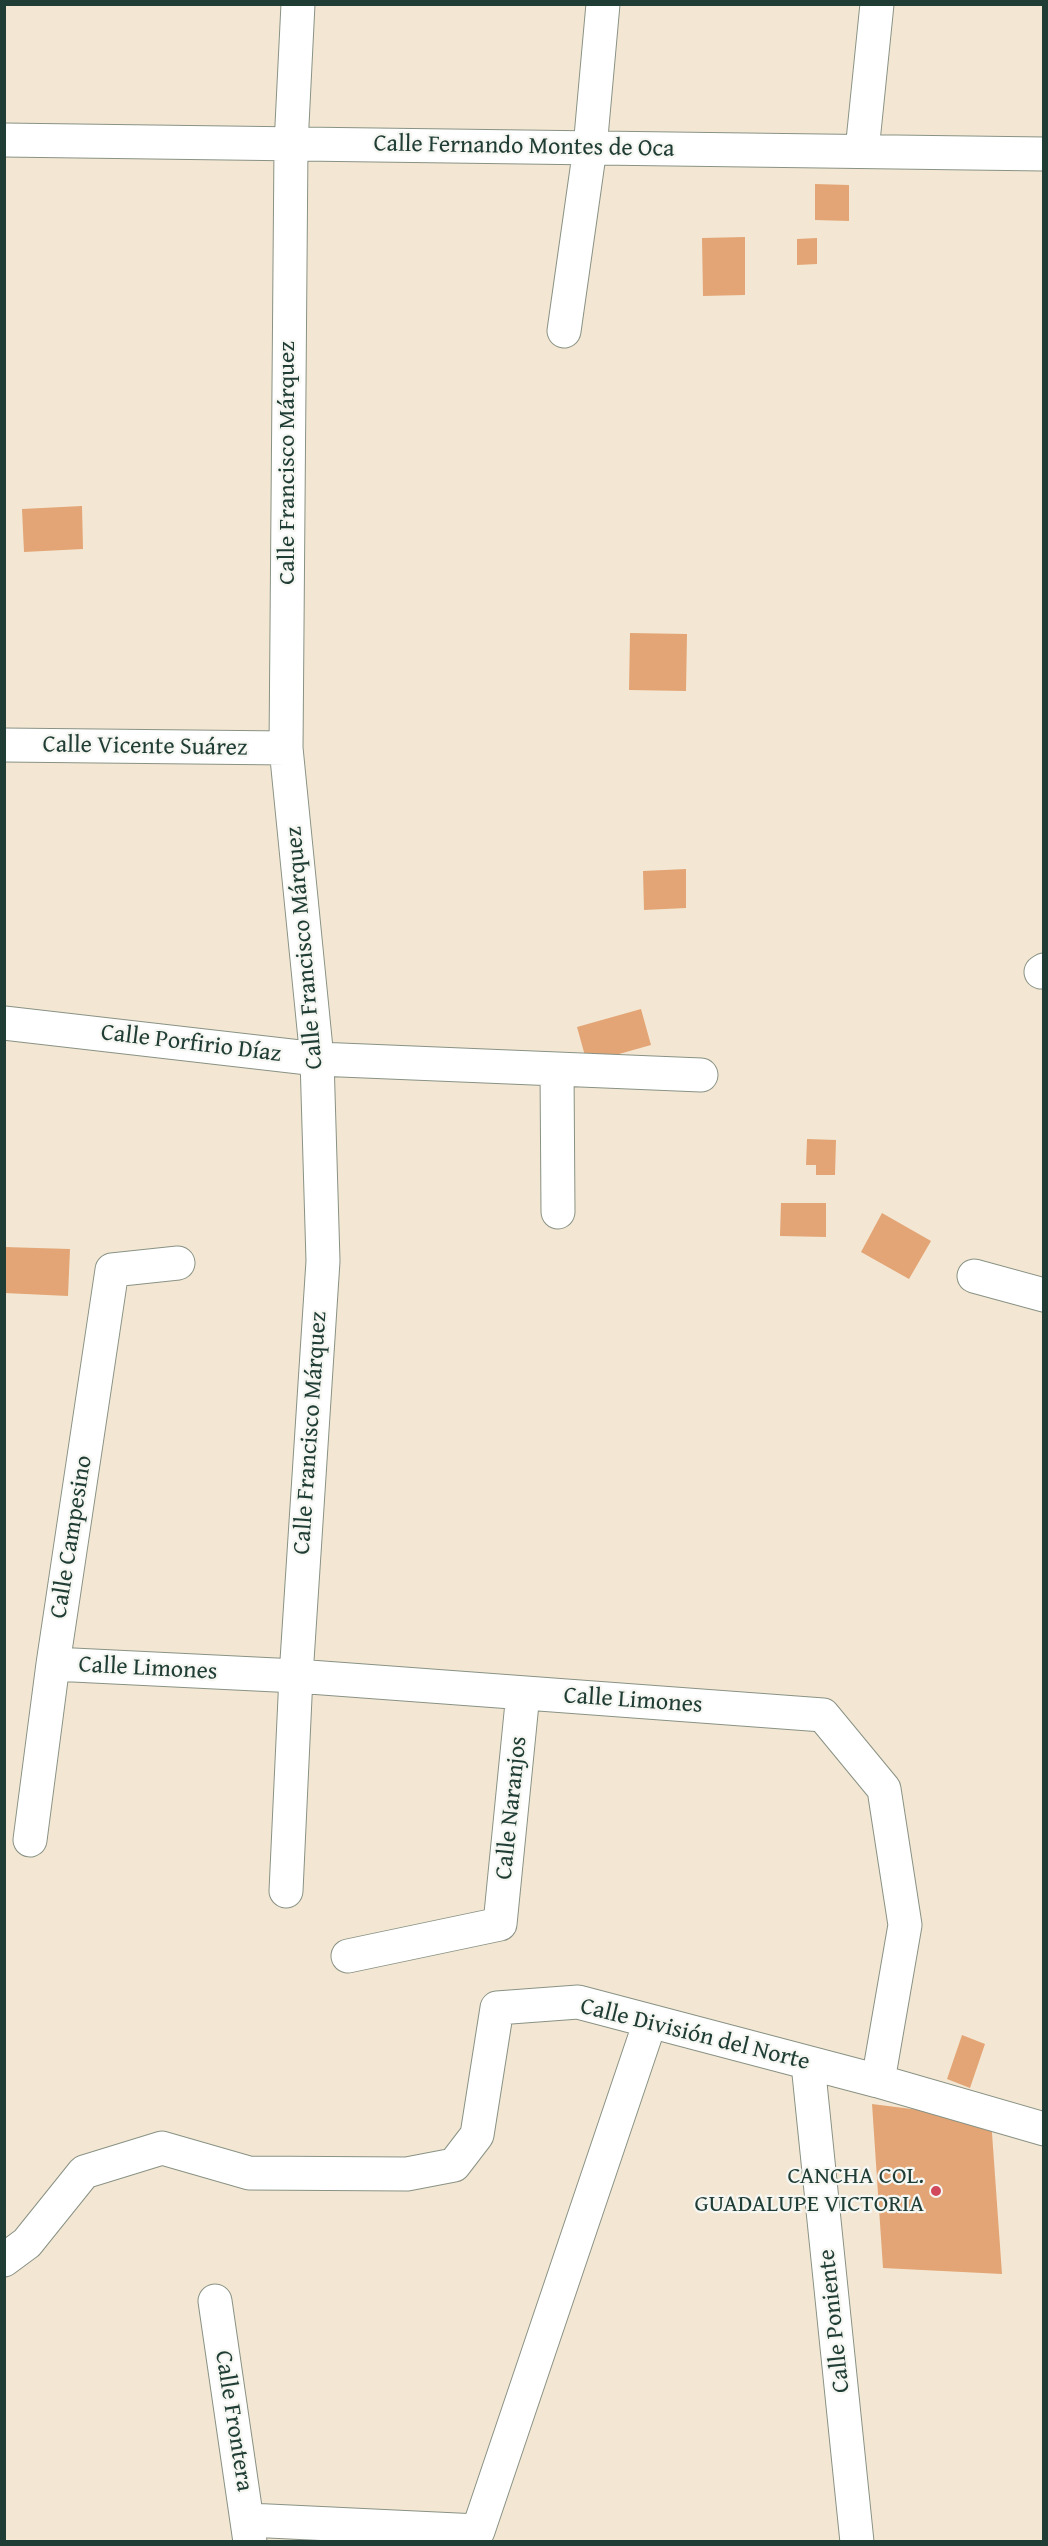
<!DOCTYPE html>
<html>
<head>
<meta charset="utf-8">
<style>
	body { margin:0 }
	#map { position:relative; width:1048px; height:2546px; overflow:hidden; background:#f3e7d3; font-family:"Gentium Book Plus",serif }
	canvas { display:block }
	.frame { position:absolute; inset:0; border:6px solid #1f3d34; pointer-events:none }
</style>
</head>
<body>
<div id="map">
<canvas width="1048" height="2546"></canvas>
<div class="frame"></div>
</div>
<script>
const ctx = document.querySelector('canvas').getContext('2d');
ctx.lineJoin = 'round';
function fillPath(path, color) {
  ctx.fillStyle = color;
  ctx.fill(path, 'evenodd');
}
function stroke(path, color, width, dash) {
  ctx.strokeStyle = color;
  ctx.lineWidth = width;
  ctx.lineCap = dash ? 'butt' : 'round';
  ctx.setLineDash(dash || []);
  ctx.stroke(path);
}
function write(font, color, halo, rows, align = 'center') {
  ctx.font = font + ' "Gentium Book Plus",serif';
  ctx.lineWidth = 4.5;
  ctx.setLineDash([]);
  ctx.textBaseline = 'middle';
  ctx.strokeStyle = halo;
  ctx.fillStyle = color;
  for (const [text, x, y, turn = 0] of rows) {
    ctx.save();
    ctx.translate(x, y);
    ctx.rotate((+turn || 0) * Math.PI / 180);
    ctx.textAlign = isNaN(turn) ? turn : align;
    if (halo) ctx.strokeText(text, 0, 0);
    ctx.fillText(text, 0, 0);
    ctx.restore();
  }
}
const building = new Path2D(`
	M815 184 849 185V221L815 220Z
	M745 237V295L703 296 702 238Z
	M817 238V264L797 265V239Z
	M82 506 83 549 24 552 22 509Z
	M630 633 687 634 686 691 629 690Z
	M686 869V908L644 910 643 871Z
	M641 1009 651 1045 587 1063 577 1027Z
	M807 1139 836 1140 835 1175H816V1165H806Z
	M781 1203H826V1237L780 1236Z
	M882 1213 931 1241 909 1279 861 1252Z
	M4 1247 70 1249 68 1296 4 1293Z
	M962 2035 985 2044 970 2088 947 2079Z
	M872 2104 991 2119 1002 2274 883 2268Z`);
const minor = new Path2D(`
	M4 140 1044 154
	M862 151 877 4
	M564 331 590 148 603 4
	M4 745 286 748
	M1041 972 1044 970
	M4 1023 317 1059 701 1075
	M557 1069 558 1212
	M974 1276 1044 1295
	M53 1664 296 1676 823 1715 884 1789 905 1925 878 2081
	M30 1840 53 1664 112 1270 178 1263
	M286 1891 296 1676 323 1261 317 1059 286 748 291 145 298 4
	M348 1956 500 1924 523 1693
	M808 2064 857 2542
	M4 2260 27 2243 84 2172 162 2148 249 2173 407 2174 454 2165 477 2135 497 2008 578 2002 878 2081 1044 2129
	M215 2301 250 2542
	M248 2520 478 2531 650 2022`);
const markers = [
	[936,2191,6,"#d1495b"]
];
const streetNames = [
	["Calle Fernando Montes de Oca",524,147,1],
	["Calle Francisco Márquez",288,463,-90],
	["Calle Vicente Suárez",145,747,1],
	["Calle Francisco Márquez",305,948,-95],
	["Calle Porfirio Díaz",191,1044,7],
	["Calle Francisco Márquez",311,1433,-86],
	["Calle Campesino",72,1537,-81],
	["Calle Limones",148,1669,3],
	["Calle Limones",633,1701,4],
	["Calle Naranjos",512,1808,-84],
	["Calle División del Norte",695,2035,14],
	["Calle Poniente",835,2321,-96],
	["Calle Frontera",233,2421,81]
];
const poiNames = [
	["CANCHA COL.",924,2177],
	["GUADALUPE VICTORIA",924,2205]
];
fillPath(building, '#e3a575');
stroke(minor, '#899284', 35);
stroke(minor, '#fff', 33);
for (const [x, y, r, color] of markers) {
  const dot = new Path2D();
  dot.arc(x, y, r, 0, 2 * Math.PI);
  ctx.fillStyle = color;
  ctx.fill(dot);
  stroke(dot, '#f6f6f2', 2);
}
write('24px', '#1f3d34', '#f6f6f2', streetNames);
write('24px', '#1f3d34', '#f6f6f2', poiNames, 'right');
</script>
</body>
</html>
